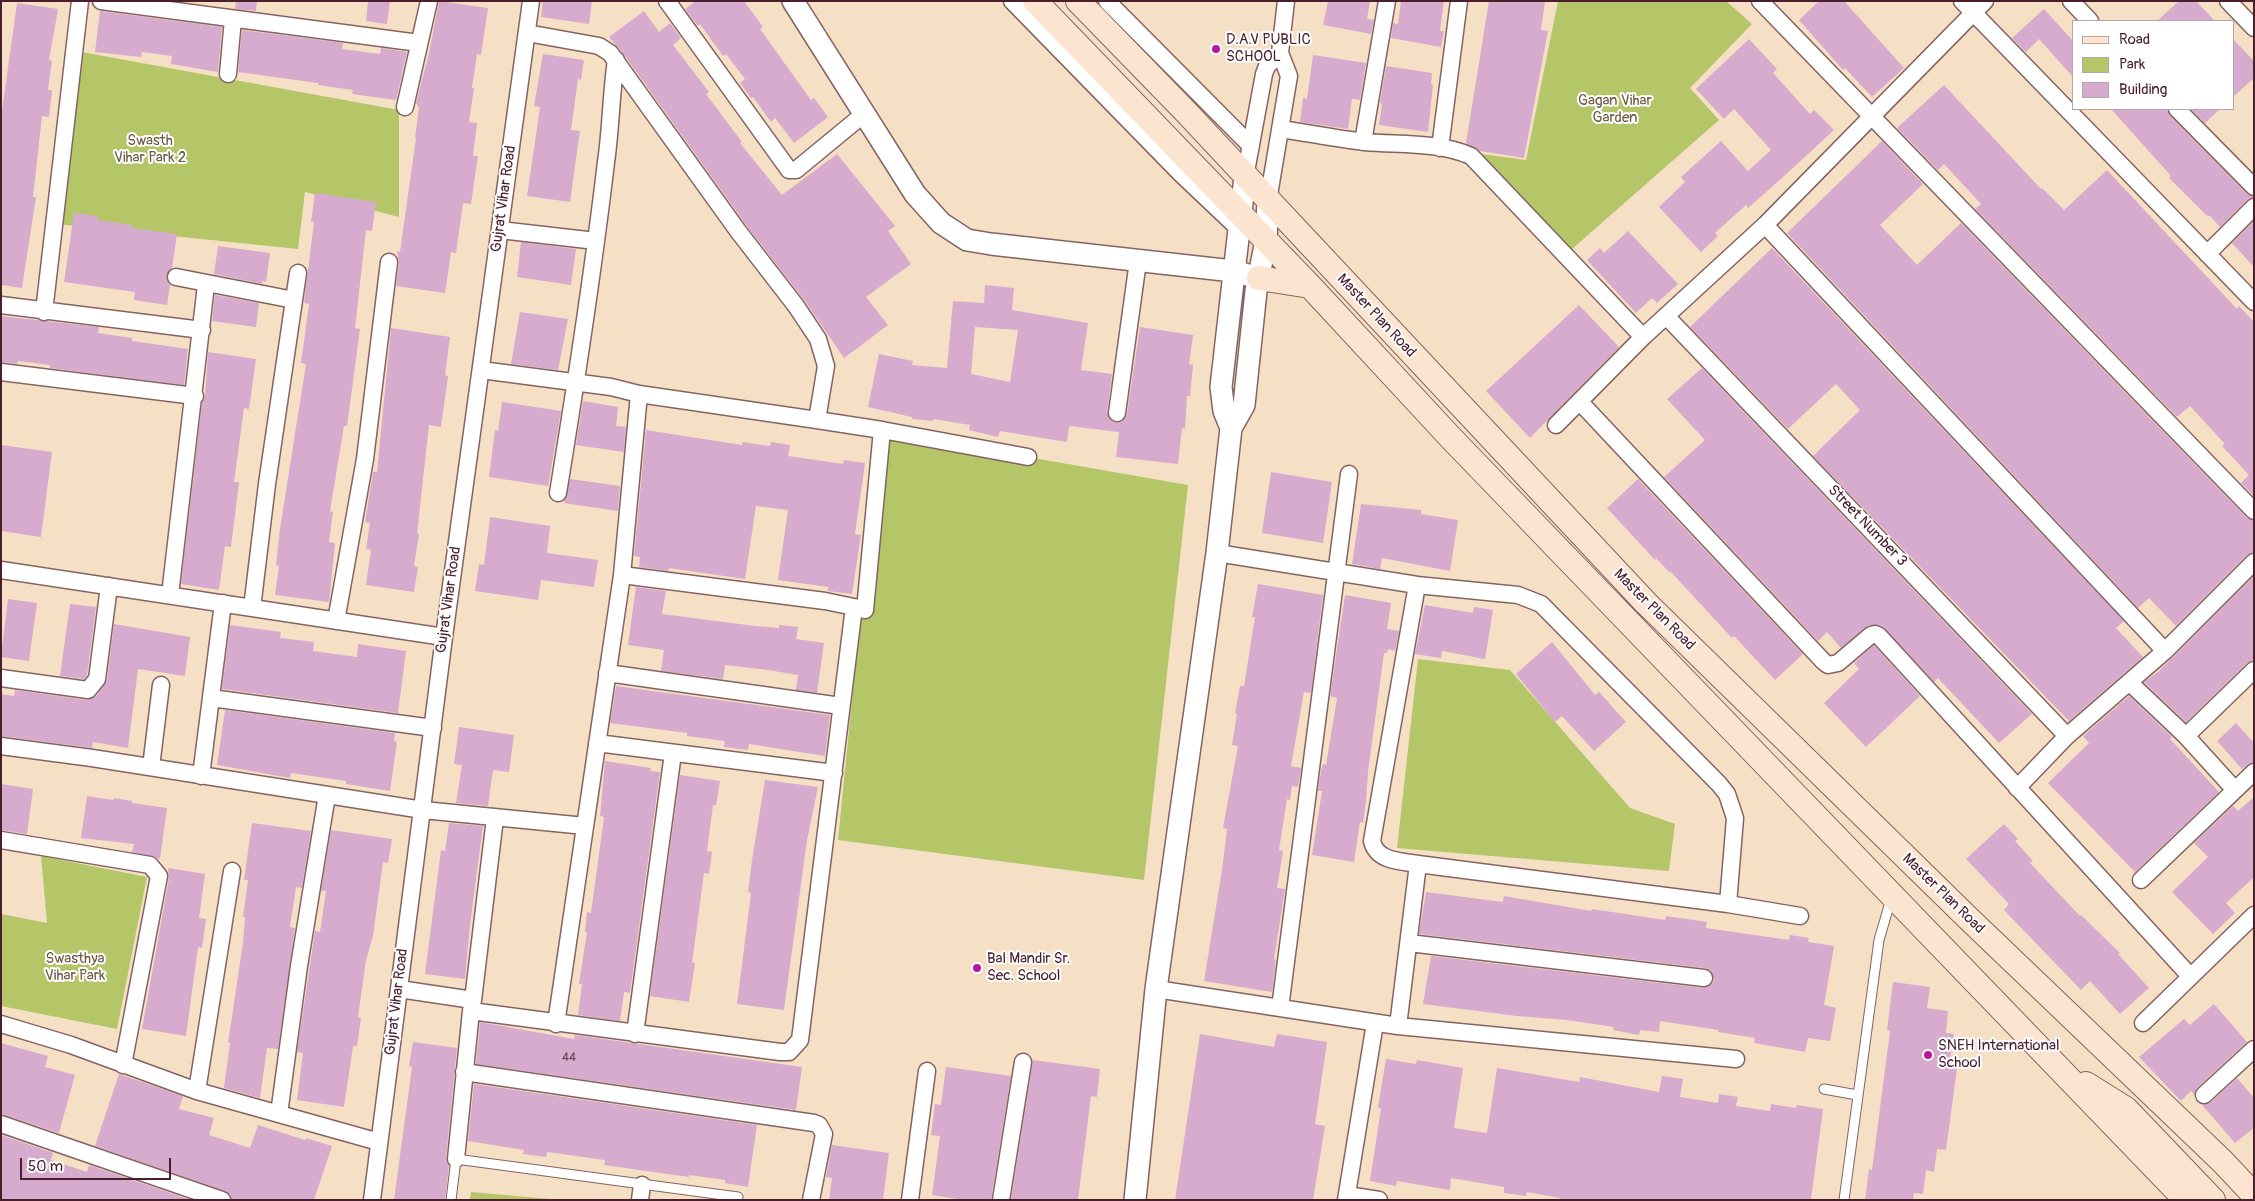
<!DOCTYPE html>
<html>
<head>
<meta charset="utf-8">
<style>
	body { margin:0 }
	#map { position:relative; width:2255px; height:1201px; overflow:hidden; background:#f5e0c6; font-family:Pangolin,sans-serif }
	canvas { display:block }
	.frame { position:absolute; inset:0; border:2px solid #4a1f2b; pointer-events:none }
	.legend { position:absolute; left:2072px; top:20px; width:162px; height:90px; box-sizing:border-box; background:#fff; border:1px solid #b7a5aa; margin:0; padding:6px 9px; list-style:none; font-size:15px; color:#4a1f2b }
	.legend li { display:flex; align-items:center; gap:10px; height:25px }
	.legend b { width:25px; border:1px solid #b7a5aa }
	.scale { position:absolute; left:20px; top:1158px; width:151px; height:22px; box-sizing:border-box; border:2px solid #4a1f2b; border-top:0; padding-left:6px; font-size:15px; line-height:18px; white-space:nowrap; color:#4a1f2b; -webkit-text-stroke:4px #fff; paint-order:stroke }
</style>
</head>
<body>
<div id="map">
<canvas width="2255" height="1201"></canvas>
<div class="frame"></div>
<ul class="legend">
<li><b style="height:6px;background:#fce5d0"></b>Road</li>
<li><b style="height:14px;background:#b5c669"></b>Park</li>
<li><b style="height:14px;background:#d6abcd"></b>Building</li>
</ul>
<div class="scale">50 m</div>
</div>
<script>
const ctx = document.querySelector('canvas').getContext('2d');
ctx.lineJoin = 'round';
function fillPath(path, color) {
  ctx.fillStyle = color;
  ctx.fill(path, 'evenodd');
}
function stroke(path, color, width, dash) {
  ctx.strokeStyle = color;
  ctx.lineWidth = width;
  ctx.lineCap = dash ? 'butt' : 'round';
  ctx.setLineDash(dash || []);
  ctx.stroke(path);
}
function write(font, color, halo, rows, align = 'center') {
  ctx.font = font + ' Pangolin,sans-serif';
  ctx.lineWidth = 4;
  ctx.setLineDash([]);
  ctx.textBaseline = 'middle';
  ctx.strokeStyle = halo;
  ctx.fillStyle = color;
  for (const [text, x, y, turn = 0] of rows) {
    ctx.save();
    ctx.translate(x, y);
    ctx.rotate((+turn || 0) * Math.PI / 180);
    ctx.textAlign = isNaN(turn) ? turn : align;
    if (halo) ctx.strokeText(text, 0, 0);
    ctx.fillText(text, 0, 0);
    ctx.restore();
  }
}
const green = new Path2D(`
	M1558 1H1726L1752 24 1690 88 1719 120 1572 249 1550 232 1474 153 1526 160Z
	M65 49 399 110V217L305 192 298 249 56 224 75 77Z
	M879 431 1188 485 1144 880 838 840Z
	M1418 659 1510 670 1630 808 1675 824 1669 871 1397 848Z
	M41 856 147 877 117 1029 1 1006V914L47 923Z
	M471 1192 550 1199 470 1200Z`);
const building = new Path2D(`
	M236 1H257L256 11 235 9Z
	M368 1H390L387 24 366 21Z
	M439 1 488 8 481 55 477 54 472 88H474L469 122 477 123 473 156H478L471 204 463 203 456 253 451 252 445 293 396 286 399 263 397 251 400 252 416 138H415L419 108 416 103 429 53Z
	M543 1H592L589 24 541 17Z
	M696 1H744L763 27 760 29 811 100 814 98 828 117 794 143 775 118 771 122 753 97 751 98 740 83 745 79 726 54 723 56 700 24 698 26 685 9Z
	M1328 1H1370L1367 19 1374 20 1371 34 1323 25Z
	M1401 1H1444L1440 31H1444L1441 47 1391 38 1393 23 1398 24Z
	M1489 1H1545L1541 30 1548 31 1524 158 1480 151 1466 143Z
	M1819 1H1844L1904 68 1872 97 1845 68 1843 70 1799 20Z
	M2179 1H2196L2215 21H2157Z
	M17 3 58 9 49 60 52 61 48 90H52L49 117 42 116 33 197H36L22 288 1 285V118Z
	M2044 9 2074 42V78L2039 39 2026 52 2012 38Z
	M100 11 222 27 218 72 171 64 172 56 142 52 141 57 95 52Z
	M644 11 659 32 670 23 681 38 673 45 709 92 706 94 742 142 740 143 782 195 837 154 895 226 888 231 911 264 866 297 888 325 844 358 804 300 746 225 625 56 609 37Z
	M242 30 343 43 342 49 380 54 381 48 407 52 396 100 352 94 353 90 318 85V83L238 72Z
	M1749 39 1777 69 1773 73 1810 114 1814 110 1834 130 1782 178 1748 208 1746 205 1715 233 1718 236 1701 252 1659 207 1685 182 1681 177 1721 141 1748 171 1771 150 1734 109 1724 119 1696 89Z
	M2234 40 2254 61V78L2234 96Z
	M543 54 584 60 581 80 578 79 571 130 580 131 570 202 527 196 540 107 534 106Z
	M1313 55 1366 63 1360 100 1352 99 1348 129 1300 122 1303 98 1307 99Z
	M1386 66 1432 73 1431 84 1433 85 1428 132 1379 125 1382 104 1380 103Z
	M1944 85 2041 189 2042 188 2064 210 2107 170 2237 309 2239 306 2254 322V496L2241 483 2249 475 2222 446 2225 444 2190 406 2177 417 1975 209 1981 204 1944 164 1938 170 1897 128Z
	M2111 109H2167L2170 116 2247 194 2254 197 2247 200 2220 227 2210 216 2206 215 2169 178 2171 176Z
	M2191 109H2220L2205 123Z
	M1882 141 1923 184 1880 225 1917 265 1961 223 2247 518 2254 521V552L2247 555 2176 626 2149 598 2138 608 1787 233Z
	M315 193 376 202 372 231 366 230 355 328 360 329 347 426H344L330 511 333 512 329 542 335 543 329 602 275 595 279 566 276 565 280 529 306 364 301 363 309 304 304 303 314 222H311Z
	M74 213 98 216 97 220 132 225 131 228 177 234 172 268 166 276 170 285 167 305 134 300 135 292 64 282Z
	M2254 221V267L2232 243Z
	M1628 231 1678 284 1657 303 1652 298 1636 313 1587 260 1600 248 1604 253Z
	M521 242 576 249 571 285 517 277Z
	M218 246 270 253 266 282 262 281V284L214 274Z
	M1772 248 2124 621 2116 628 2143 657 2069 721 1813 456 1860 410 1836 384 1788 429 1690 327Z
	M985 285 1014 288 1012 310 1088 323 1081 370 1112 374 1107 412 1111 421 1115 423 1121 422 1127 414 1140 327 1193 335 1189 364 1193 365 1190 396H1187L1185 429 1182 428 1178 464 1116 457 1119 432 1069 426 1067 442 1000 431 998 437 969 430 970 425 933 419V421L912 419V417L868 407 879 354 913 361 912 365 947 368 953 301 984 303ZM975 327 1018 330 1010 382 971 374Z
	M215 295 259 303 256 327 212 321Z
	M1579 305 1619 347 1530 438 1486 391Z
	M520 312 568 319 558 370 511 364Z
	M1 316 99 327 98 333 132 338V341L188 349 184 385 50 368V365L18 361 17 364 1 362Z
	M391 328 450 337 445 375 448 376 441 427 429 425 417 534H419L414 566 418 567 414 592 366 585 371 550 366 549 370 523 365 522 373 472H377Z
	M208 352 256 359 249 409 244 408 234 482H239L231 547 225 546 219 590 181 584 202 403 205 397Z
	M1702 368 2032 714 1999 743 1938 678 1934 682 1883 627 1868 625 1841 648 1827 632 1818 641 1664 477 1705 440 1667 399Z
	M583 401 618 407 616 426 626 427 624 452 576 445Z
	M502 402 561 411 548 486 489 477 495 430 498 431Z
	M646 430 742 445V442L770 446 771 442 790 445 788 456 843 464 844 460 865 463 855 534 861 535 852 594 828 591V587L778 580 788 510 756 506 745 579 669 568 668 571 639 567 640 557 634 556Z
	M1 445 52 452 41 537 1 531Z
	M1271 472 1332 482 1323 543 1262 533Z
	M570 479 620 486 618 511 564 503Z
	M1638 479 1803 654 1775 680 1734 636 1732 638 1670 571 1669 572 1656 558 1655 560 1607 508Z
	M1361 504 1421 510V514L1458 520 1450 571 1382 558 1380 569 1352 564Z
	M490 517 550 526 547 553 598 560 594 587 541 580 538 600 475 591 479 564 484 565Z
	M2254 576V659L2247 663 2186 722 2144 682 2158 672Z
	M1258 584 1323 595 1311 693 1304 692 1291 766 1301 768 1298 787 1292 786 1290 800 1287 799 1279 850 1283 851 1277 888 1285 889 1274 959 1276 960 1272 992 1204 981 1222 870 1227 829 1223 828 1238 746 1232 745 1237 714 1235 713 1240 686H1244L1255 617H1252Z
	M636 587 666 591 662 614 755 626 779 628V625L798 627 796 639 824 643 817 693 796 690 798 675 768 670 725 665 723 679 661 671 664 650 628 645Z
	M1345 595 1391 603 1387 629 1399 631 1395 651 1388 649 1387 653H1384L1368 772 1366 801 1363 823 1360 822 1354 862 1312 855 1322 791H1318L1321 771 1323 764 1326 765 1337 698 1330 696Z
	M8 599 37 603 29 661 1 657Z
	M70 604 96 607 87 675 84 679 60 676Z
	M1425 605 1473 613 1474 607 1493 610 1485 659 1442 651 1441 658 1415 654Z
	M114 624 190 637 185 676 138 669 128 748 93 742 92 748 1 736V694L14 696 15 690 87 700 96 696 107 680Z
	M230 625 281 632 280 638 314 642 313 651 357 657 358 644 406 651 398 713 222 689Z
	M1552 642 1595 695 1599 692 1626 722 1594 751 1562 716 1555 722 1516 674Z
	M1874 645 1920 696 1866 747 1824 703 1859 669 1854 663Z
	M616 686 830 715 825 756 749 744 748 750 724 747 725 741 687 736V733L610 723Z
	M2129 696 2172 737 2170 739 2219 792 2135 872 2048 783 2089 743 2083 736Z
	M225 710 395 733 394 741 397 742 390 791 346 784V781L291 773 290 778 217 765Z
	M2236 723 2254 743V762L2242 769 2217 741Z
	M459 727 514 735 509 772 493 770 488 806 456 803 462 765 454 764Z
	M605 761 651 768 650 771 660 772 630 993 624 992 620 1021 578 1015 582 984H579L587 932H585L587 912 591 913 604 817 600 816Z
	M680 775 720 781 716 805H713L707 851 712 852 709 874 704 873 692 963H695L689 1002 650 996Z
	M765 780 818 787 807 840 784 1010 737 1004 751 893 748 892 752 860Z
	M1 784 33 789 27 834 1 830Z
	M87 796 113 800 114 798 132 801V803L167 808 160 859 132 852 134 844 81 838Z
	M2254 797V877L2226 903 2235 913 2213 934 2172 892 2208 857 2194 843 2233 806 2238 811Z
	M252 823 311 831 302 888 296 887 290 927 295 928 278 1049 267 1048 260 1098 224 1088 230 1043H228L243 943 245 917H243L248 880H244Z
	M449 823 483 826 470 925 465 979 425 974 441 850 445 851Z
	M2004 824 2018 839 2015 841 2033 861 2030 863 2080 916 2081 915 2120 953 2118 954 2149 988 2120 1014 2090 981 2081 990 2004 910 2009 904 1966 859Z
	M331 830 392 839 388 863 383 862 373 936 366 960 358 1017 361 1018 357 1046H353L344 1107 297 1100 303 1053 297 1052 315 931 320 932 326 891H321Z
	M168 868 205 874 199 918 206 919 202 948 198 947 186 1036 142 1029 169 878Z
	M1426 892 1503 902 1504 896 1591 911 1592 909 1665 920 1666 916 1707 922 1706 928 1789 940 1790 935 1809 938 1808 942 1834 946 1824 1005 1836 1008 1830 1041 1808 1038 1805 1052 1754 1043 1755 1038 1718 1032V1030L1660 1021 1659 1032 1640 1030 1639 1035 1613 1030 1614 1027 1567 1020 1517 1016 1423 1004 1431 956 1703 988 1712 984 1714 979 1710 970 1705 968 1419 934Z
	M1893 982 1930 987 1927 1008 1948 1011 1946 1033 1954 1034 1950 1060 1958 1061 1946 1150 1937 1149 1934 1172 1926 1170 1923 1194 1914 1193 1913 1200H1865L1869 1169 1872 1170 1890 1031 1887 1030Z
	M2214 1004 2247 1042 2197 1088 2194 1095 2191 1091 2181 1101 2139 1057 2184 1019 2190 1025Z
	M480 1022 574 1039 575 1035 802 1067 796 1110 476 1064Z
	M1200 1034 1274 1047 1277 1034 1327 1042 1315 1124 1325 1126 1313 1200H1175Z
	M413 1042 457 1048 446 1158 449 1166 445 1200H394L412 1067 409 1066Z
	M1 1043 48 1056 45 1067 75 1075 59 1133 1 1114Z
	M1386 1059 1416 1064 1417 1060 1463 1068 1454 1128 1487 1133 1497 1068 1579 1082 1580 1077 1659 1092 1662 1076 1683 1079 1680 1097 1718 1103 1719 1094 1738 1097 1736 1106 1770 1111 1771 1104 1796 1108 1797 1105 1823 1109 1811 1200H1559L1560 1198 1527 1192 1526 1196 1504 1193V1187L1451 1178 1450 1190 1397 1181 1396 1186 1370 1181 1381 1108H1378Z
	M1033 1060 1100 1069 1097 1097 1091 1096 1078 1200H1011Z
	M946 1067 1011 1076 991 1200H964L932 1195 940 1136 931 1135 935 1104 941 1105Z
	M119 1074 183 1096 179 1109 214 1118 209 1135 250 1148 258 1125 305 1140 306 1138 332 1146 314 1200H232L230 1194 225 1191 95 1146Z
	M2237 1078 2254 1098V1128L2235 1143 2202 1105 2211 1102Z
	M474 1084 757 1125 748 1187 725 1183V1180L689 1175V1177L604 1165 605 1160 547 1152 546 1157 523 1154 524 1150 468 1141Z
	M1 1135 53 1153 51 1160 87 1172 89 1165 191 1200H1Z
	M832 1145 889 1153 883 1200H829L832 1178 826 1177Z`);
const service = new Path2D(`
	M1824 1089 1857 1095
	M451 1200 456 1159 738 1197
	M1844 1200 1879 940 1891 899`);
const minor = new Path2D(`
	M101 1 419 43
	M667 1 789 170H796L864 114
	M1012 1 1180 173 1238 228
	M1107 1 1251 146
	M1760 1 2254 511
	M1962 1 2254 302
	M2071 1 2090 21
	M2228 1 2254 28
	M527 33 599 46 610 53 738 231 796 306 818 339 826 366 817 420 639 394 622 575 556 1024
	M228 74 233 19
	M405 107 429 1
	M2177 109 2254 187
	M1281 129C1309 133 1337 139 1365 142 1400 145 1439 142 1471 156L1643 337
	M1363 142 1387 1
	M1440 148 1459 1
	M1245 177 1264 74 1267 66 1280 53
	M1268 201 1289 76 1280 53 1286 1
	M1765 225 2165 651
	M500 230 596 241
	M2207 254 2254 207
	M176 277 294 300
	M1 305 202 330
	M44 312 80 1
	M1667 317 2067 736
	M481 370 611 387 639 394
	M1 372 195 396
	M1580 402 1823 661 1828 665 1838 663 1871 635 1875 634 1879 636 2190 976
	M1117 413 1138 261
	M817 420 882 430
	M1556 425 1643 337 1765 225 1985 1
	M558 493C576 383 593 273 606 162 611 128 611 94 616 60
	M1217 553 1417 585
	M1 570 444 637
	M170 595 206 285
	M854 607 865 610 882 430 1028 457
	M252 608 267 484 298 273
	M336 621 365 459 389 262
	M607 673 841 706
	M1 678 88 690 97 679 109 586
	M2129 682 2186 736 2235 790
	M211 698 433 728
	M2186 736 2254 670
	M597 743 834 773
	M1 746 92 758 423 810 585 826
	M151 767 161 685
	M201 776 223 603
	M2017 788 2067 736 2165 651 2254 562
	M1 840 150 865 159 876 123 1065
	M2141 880 2254 772
	M1728 904 1800 916
	M1409 943 1704 978
	M399 989 473 1000 471 1011 780 1052H789L800 1040 854 607 825 601 622 575
	M1156 989 1398 1026 1736 1059
	M473 1000 495 818
	M1280 1008 1349 474
	M2143 1023 2254 915
	M1 1024 71 1045 197 1091 379 1142
	M1398 1026 1418 864 1728 904 1735 818 1727 794 1719 784 1541 604 1518 595 1417 585 1372 841C1377 862 1401 861 1418 864
	M635 1034 673 753
	M464 1072 814 1123 819 1125 824 1134 811 1200
	M197 1091 232 871
	M2204 1095 2254 1049
	M279 1114 299 966 327 795
	M1 1124 222 1200
	M456 1159 471 1011
	M1347 1195 1379 1200
	M372 1200 444 637 531 1
	M640 1200 642 1185
	M910 1200 927 1071
	M1001 1200 1023 1062
	M1346 1200 1375 1023`);
const tertiary = new Path2D(`
	M793 1 915 194 941 223 967 240 991 244 1233 271 1259 278
	M1231 428 1224 411 1221 387 1245 177
	M1135 1200 1156 989 1217 553 1231 428 1244 405 1256 291 1266 240 1268 201`);
const secondary = new Path2D(`
	M1035 1 1310 286 1451 438 2186 1200
	M1078 1 1187 113 1646 603 1968 918 2222 1161 2254 1195
	M1259 278 1310 286
	M2086 1084 2126 1109 2213 1200`);
const markers = [
	[1216,49,5,"#b5179e"],
	[977,968,5,"#b5179e"],
	[1928,1055,5,"#b5179e"]
];
const numberNames = [
	["44",569,1058]
];
const poiNames = [
	["D.A.V PUBLIC",1226,40],
	["SCHOOL",1226,57],
	["Bal Mandir Sr.",987,959],
	["Sec. School",987,976],
	["SNEH International",1938,1046],
	["School",1938,1063]
];
const parkNames = [
	["Gagan Vihar",1615,101],
	["Garden",1615,118],
	["Swasth",150,141],
	["Vihar Park 2",150,158],
	["Swasthya",75,959],
	["Vihar Park",75,976]
];
const streetNames = [
	["Gujrat Vihar Road",504,199,-82],
	["Master Plan Road",1376,316,47],
	["Street Number 3",1867,526,46],
	["Gujrat Vihar Road",449,600,-82],
	["Master Plan Road",1654,610,45],
	["Master Plan Road",1943,894,44],
	["Gujrat Vihar Road",397,1002,-83]
];
fillPath(green, '#b5c669');
fillPath(building, '#d6abcd');
stroke(service, '#866361', 11);
stroke(minor, '#866361', 19);
stroke(tertiary, '#866361', 24);
stroke(secondary, '#866361', 26);
stroke(service, '#fff', 9);
stroke(minor, '#fff', 16);
stroke(tertiary, '#fff', 21);
stroke(secondary, '#fce5d0', 24);
for (const [x, y, r, color] of markers) {
  const dot = new Path2D();
  dot.arc(x, y, r, 0, 2 * Math.PI);
  ctx.fillStyle = color;
  ctx.fill(dot);
  stroke(dot, '#fff', 2);
}
write('12px', '#6d4254', null, numberNames);
write('15px', '#4a1f2b', '#fff', poiNames, 'left');
write('15px', '#6f5941', '#fff', parkNames);
write('15px', '#4a1f2b', '#fff', streetNames);
</script>
</body>
</html>
